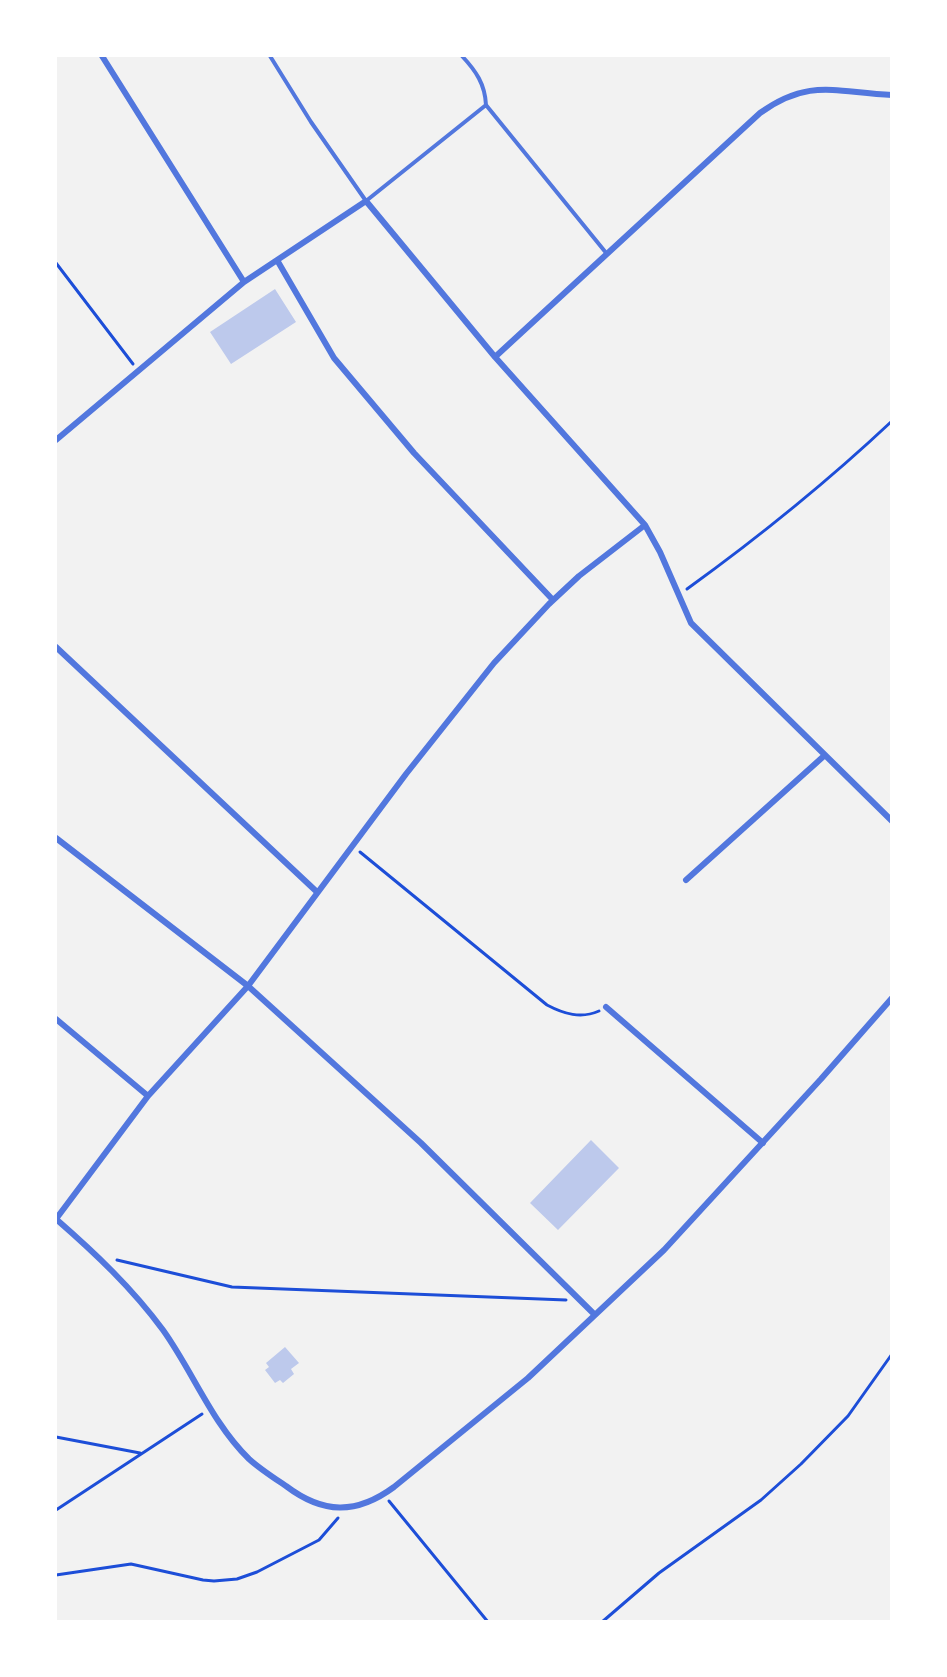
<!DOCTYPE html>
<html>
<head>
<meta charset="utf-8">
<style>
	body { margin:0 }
	#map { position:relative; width:947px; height:1677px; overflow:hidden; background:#f2f2f2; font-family:"Sofia Sans Condensed",sans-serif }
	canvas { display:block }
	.frame { position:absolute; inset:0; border:57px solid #fff; pointer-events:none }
</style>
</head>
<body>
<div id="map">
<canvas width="947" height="1677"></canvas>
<div class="frame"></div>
</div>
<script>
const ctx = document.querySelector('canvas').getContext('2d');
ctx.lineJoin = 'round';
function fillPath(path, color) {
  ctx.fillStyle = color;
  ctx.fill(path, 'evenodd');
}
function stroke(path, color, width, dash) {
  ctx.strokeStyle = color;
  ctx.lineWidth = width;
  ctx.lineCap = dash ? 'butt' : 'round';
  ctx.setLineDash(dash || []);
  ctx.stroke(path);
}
const building = new Path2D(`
	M275 289 296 322 231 364 210 332Z
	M591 1140 619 1168 558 1230 530 1203Z
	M285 1347 299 1363 291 1369 294 1374 283 1383 280 1380 275 1383 265 1370 269 1367 266 1363Z`);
const path = new Path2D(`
	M56 263 133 364
	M687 589C759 537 827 482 892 421
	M360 852 547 1005C564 1014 581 1019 599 1011
	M117 1260 232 1287 566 1300
	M56 1437 140 1453
	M389 1501 488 1622
	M56 1510 202 1414
	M56 1575 131 1564 203 1580 214 1581 237 1579 257 1572 319 1540 338 1518
	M602 1622 659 1573 761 1500 801 1464 848 1416 892 1354`);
const service = new Path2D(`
	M270 56 311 122 366 201 486 105
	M462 56C476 71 485 84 486 105L607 254`);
const minor = new Path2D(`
	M102 56 244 282
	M277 260 334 358 414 453 553 600
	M495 357 760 113C810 77 837 93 892 95
	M56 440 244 282 366 201 495 357 645 525 660 552 691 623 892 821
	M56 647 317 892
	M56 838 248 986 421 1143 595 1315
	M686 880 825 755
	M606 1007 763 1143
	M56 1019 148 1096
	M56 1219C95 1253 132 1288 163 1330 193 1372 212 1423 249 1459 260 1469 274 1478 286 1486 323 1514 356 1515 394 1487L528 1378 664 1250 821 1079 892 998
	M56 1219 148 1096 248 986 406 774 494 663 549 604 579 576 645 525`);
fillPath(building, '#bdc9ec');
stroke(path, '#1d4ed8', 3);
stroke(service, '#5277de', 4);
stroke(minor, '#5277de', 6);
</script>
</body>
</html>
